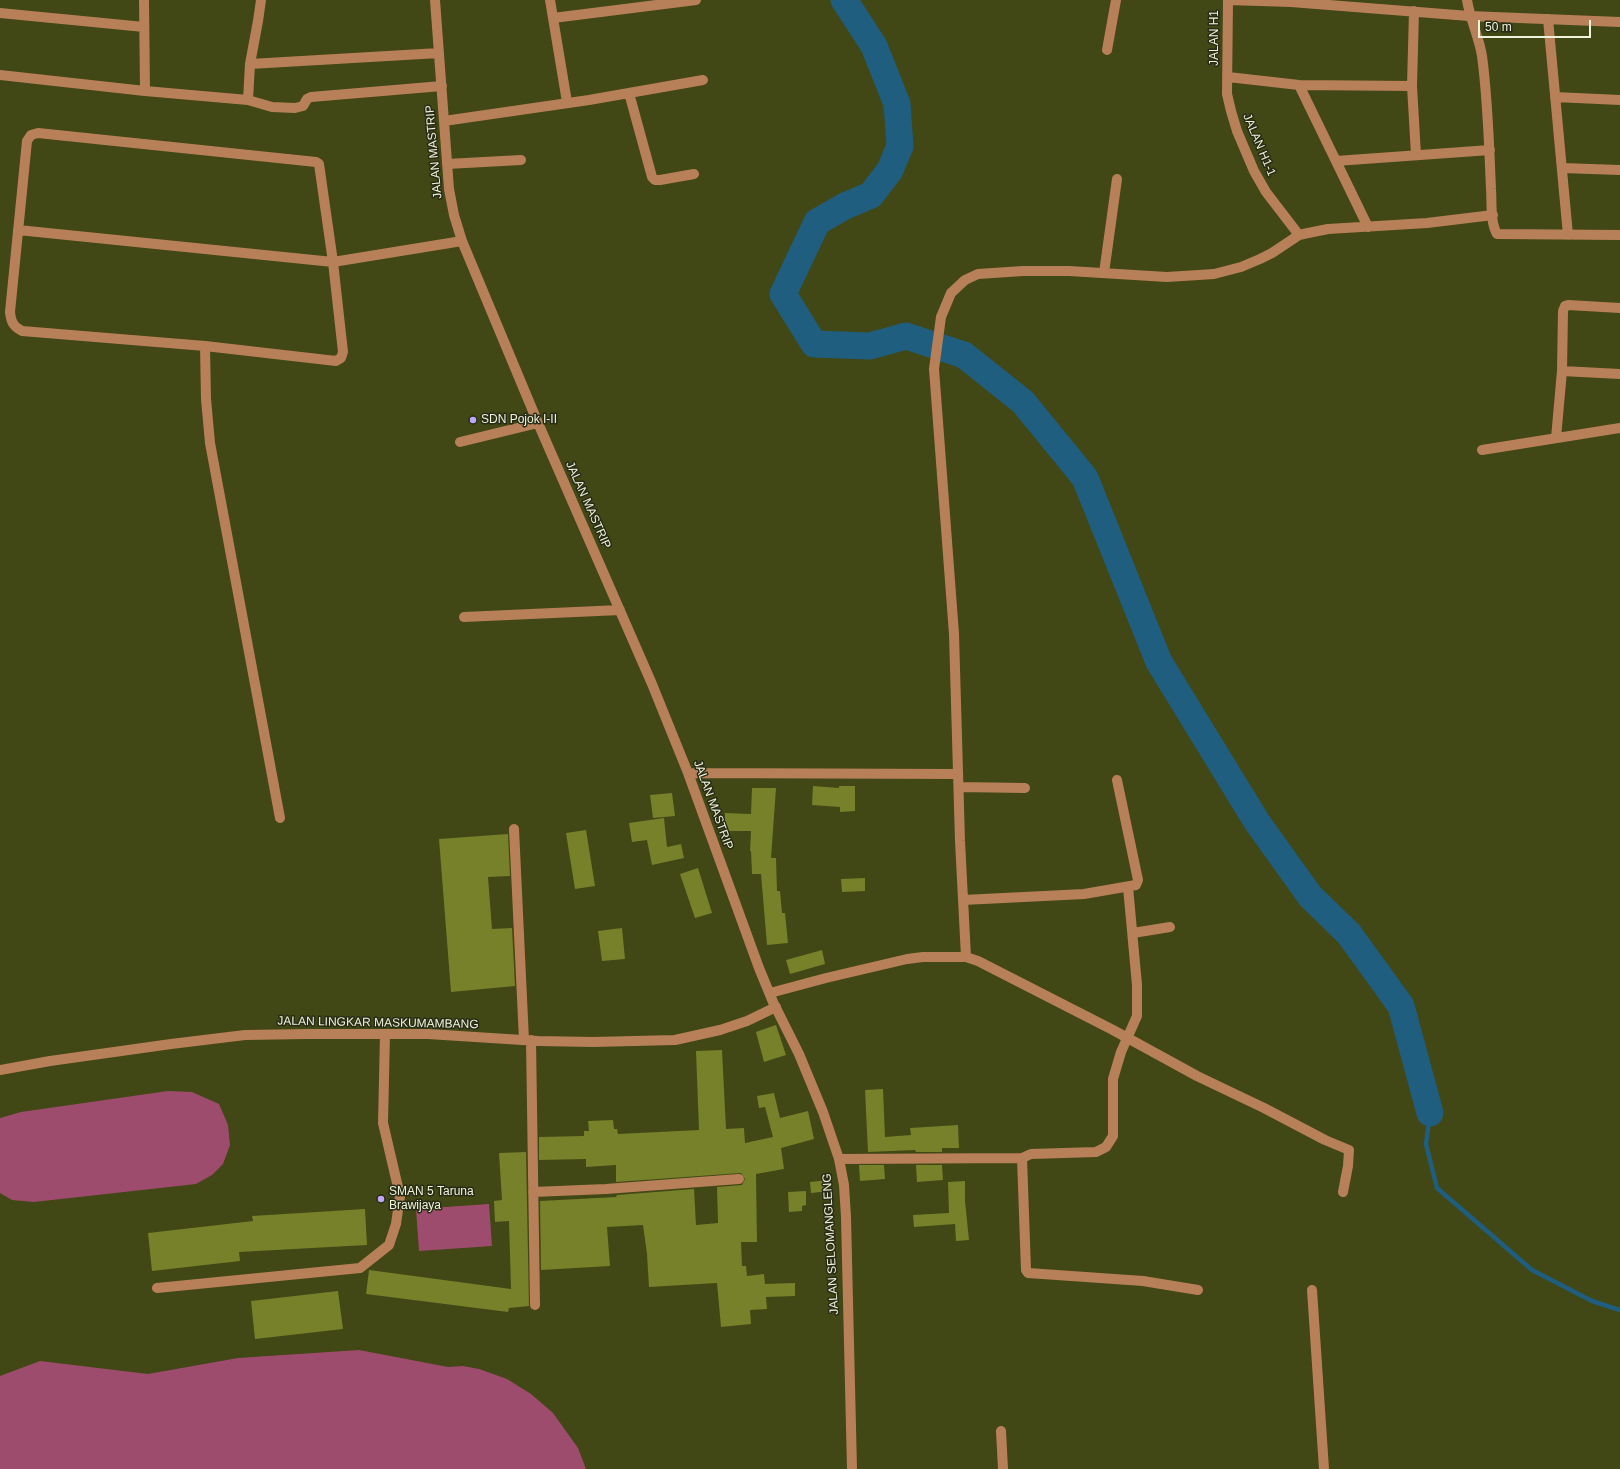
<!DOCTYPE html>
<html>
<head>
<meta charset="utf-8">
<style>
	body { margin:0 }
	#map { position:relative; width:1620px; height:1469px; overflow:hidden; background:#414715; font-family:Helvetica,sans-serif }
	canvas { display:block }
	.scale { position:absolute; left:1478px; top:20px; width:113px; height:18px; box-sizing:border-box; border:2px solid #eef3d9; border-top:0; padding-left:5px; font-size:12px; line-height:14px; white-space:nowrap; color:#eef3d9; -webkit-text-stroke:3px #282b16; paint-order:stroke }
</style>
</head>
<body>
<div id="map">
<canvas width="1620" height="1469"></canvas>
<div class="scale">50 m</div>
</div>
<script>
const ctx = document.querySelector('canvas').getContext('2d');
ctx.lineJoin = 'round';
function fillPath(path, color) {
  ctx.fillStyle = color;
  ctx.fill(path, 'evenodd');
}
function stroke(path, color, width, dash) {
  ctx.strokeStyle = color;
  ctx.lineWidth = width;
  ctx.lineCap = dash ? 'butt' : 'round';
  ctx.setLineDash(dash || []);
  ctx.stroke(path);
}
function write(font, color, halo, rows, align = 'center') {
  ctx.font = font + ' Helvetica,sans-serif';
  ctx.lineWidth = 3;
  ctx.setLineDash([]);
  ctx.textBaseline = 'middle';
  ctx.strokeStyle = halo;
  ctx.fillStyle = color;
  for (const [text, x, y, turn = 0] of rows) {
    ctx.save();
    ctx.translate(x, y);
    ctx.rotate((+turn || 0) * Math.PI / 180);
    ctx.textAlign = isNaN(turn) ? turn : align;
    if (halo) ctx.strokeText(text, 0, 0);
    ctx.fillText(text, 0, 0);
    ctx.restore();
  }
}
const green = new Path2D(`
	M168 1091 192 1092 219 1104 228 1125 230 1145 223 1164 212 1175 196 1184 34 1202 12 1200 0 1193V1118L21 1112Z
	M489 1204 492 1246 419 1251 416 1209Z
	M359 1350 448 1367 463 1366 479 1369 507 1379 531 1394 553 1413 578 1448 586 1469H0V1376L40 1361 148 1374 238 1358Z`);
const stream = new Path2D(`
	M1430 1113 1426 1144 1437 1188 1532 1270 1592 1301 1620 1310`);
const river = new Path2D(`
	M844 0 874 46 897 104 900 146 890 170 871 195 845 206 817 222 783 294 814 344 870 346 906 336 964 355 1023 402 1085 478 1159 662 1257 822 1310 896 1349 934 1401 1006 1430 1113`);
const building = new Path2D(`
	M813 786 839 788V786H855V811L840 812V807L812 805Z
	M752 788H776L771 858H776L777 891H780L782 913H785L788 943 767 945 761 874H752L751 851H750L751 831H725V813L751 814Z
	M672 793 675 816 653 818 650 795Z
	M664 818 667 847 681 844 684 858 652 865 647 840 632 842 629 823Z
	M586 830 595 886 575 889 566 833Z
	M508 834 510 876 488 877 492 929 512 928 515 986 451 992 439 839Z
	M698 868 712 913 695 918 680 874Z
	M865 878V891L842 892 841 879Z
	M622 928 625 959 602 961 598 931Z
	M822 950 825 964 790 974 786 960Z
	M776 1025 786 1055 764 1062 756 1032Z
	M722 1050 726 1129 744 1128 745 1143 773 1137 765 1107 759 1108 757 1096 774 1093 780 1118 808 1111 814 1139 781 1148 784 1169 756 1174 757 1242H741L742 1266H746L747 1276 764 1274 765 1284 795 1283V1296L766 1297 767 1309 750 1310 751 1324 721 1327 717 1283 649 1287 647 1254 643 1225 607 1227 610 1266 541 1270 540 1201 616 1197 617 1195 694 1189 696 1225 718 1223 717 1187 742 1185 745 1179 741 1173 616 1182V1165L586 1167V1159L539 1160V1137L584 1136V1131H589L588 1121 613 1120 614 1129H617L618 1134 699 1130 696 1051Z
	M883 1089 885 1137 911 1135 910 1128 958 1125 959 1148H942V1152H916L915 1150 868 1152 865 1090Z
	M526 1152 529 1306 509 1308 508 1312 366 1294 369 1270 511 1289 509 1221 495 1222 494 1201 502 1200 499 1153Z
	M859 1165H884L885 1179 860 1181Z
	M916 1165H942L943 1180 917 1182Z
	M829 1180 830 1191 811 1193 810 1182Z
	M965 1181V1201L969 1240 956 1241 955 1224 914 1227 913 1215 949 1213 948 1182Z
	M806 1191V1205L802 1206V1211L789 1212 788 1192Z
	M365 1209 367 1245 239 1252 240 1261 152 1271 148 1233 253 1221 252 1216Z
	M338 1291 343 1329 255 1339 251 1301Z`);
const minor = new Path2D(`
	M144 0 145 91 248 100 272 107 295 108 303 106 307 99 311 97 442 86
	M435 0 449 189 454 215 462 241 538 423 652 684 688 773 759 968 773 1002 799 1054 823 1112 839 1159 844 1185 846 1217 852 1469
	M550 0 567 102
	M1228 0 1291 2 1469 16 1620 22
	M1228 0 1227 94 1231 111 1237 131 1254 171 1266 192 1299 235
	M1467 0C1470 19 1479 37 1482 56 1488 100 1489 145 1491 189 1492 203 1490 222 1497 234L1620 235
	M1414 11 1412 86 1416 155
	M0 13 144 27
	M553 18 696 0
	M1548 19 1568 235
	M1107 50 1116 0
	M250 64 439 53
	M0 75 145 91
	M1228 77 1299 85 1412 86
	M1299 85 1368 227
	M629 93 652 177 655 180H660L694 174
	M1555 97 1620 100
	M248 100 250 64 258 21 261 0
	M444 121 589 100 703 80
	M38 133 316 162 319 164 333 262 343 352 341 358 336 361 205 346 22 331C13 326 11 322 10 312L27 141 31 135Z
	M1336 161 1490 150
	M447 164 521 160
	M1562 168 1620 170
	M18 230 333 262 462 241
	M1104 273 1117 179
	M205 346 206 399 210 443 280 818
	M1562 371 1620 374
	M1556 438 1562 371 1563 311 1565 306 1568 305 1620 308
	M460 442 538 423
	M1482 450 1620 428
	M464 617 620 610
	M688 773 958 774
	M959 787 1025 788
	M514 829 524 1040
	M1128 887 1137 985V1016L1121 1052 1113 1079V1136L1106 1147 1096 1152 1031 1154 1022 1158 1026 1270 1028 1273 1143 1281 1198 1290
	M963 900 1084 894 1136 885 1138 880 1117 780
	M1133 933 1170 927
	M966 957 960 841 954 634 934 369 941 317 951 293 965 280 978 274 1023 271H1069L1167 277 1214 274 1241 267 1260 259 1272 253 1299 235 1308 233 1328 229 1427 223 1493 215
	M770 993 826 978 907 959 923 957H966L978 961 1113 1030 1197 1076 1264 1108 1325 1140 1349 1150 1348 1166 1343 1192
	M531 1040 535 1305
	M0 1070 50 1061 171 1044 245 1035 307 1034H428L538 1041 593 1042 675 1040 720 1030 747 1021 776 1007
	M839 1159 1022 1158
	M533 1192 606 1189 739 1179
	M157 1288 360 1268 389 1245 396 1224 400 1196 383 1123 385 1034
	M1312 1290 1324 1469
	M1001 1431 1003 1469`);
const markers = [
	[473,420,4,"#bda9f5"],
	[381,1199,4,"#bda9f5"]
];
const streetNames = [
	["JALAN H1",1215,38,-90],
	["JALAN H1-1",1259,145,67],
	["JALAN MASTRIP",434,152,-95],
	["JALAN MASTRIP",588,505,66],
	["JALAN MASTRIP",713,805,70],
	["JALAN LINGKAR MASKUMAMBANG",378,1023,1],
	["JALAN SELOMANGLENG",831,1244,-93]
];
const poiNames = [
	["SDN Pojok I-II",481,420],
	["SMAN 5 Taruna",389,1192],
	["Brawijaya",389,1206]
];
fillPath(green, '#9e4c6d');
stroke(stream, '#1f5e7f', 4.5);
stroke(river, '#1f5e7f', 27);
fillPath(building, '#76812a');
stroke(minor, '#b88058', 10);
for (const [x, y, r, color] of markers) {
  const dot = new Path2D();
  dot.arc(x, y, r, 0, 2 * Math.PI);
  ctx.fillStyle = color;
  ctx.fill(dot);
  stroke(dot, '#282b16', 1.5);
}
write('12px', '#eef3d9', '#282b16', streetNames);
write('12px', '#eef3d9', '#282b16', poiNames, 'left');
</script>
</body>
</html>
